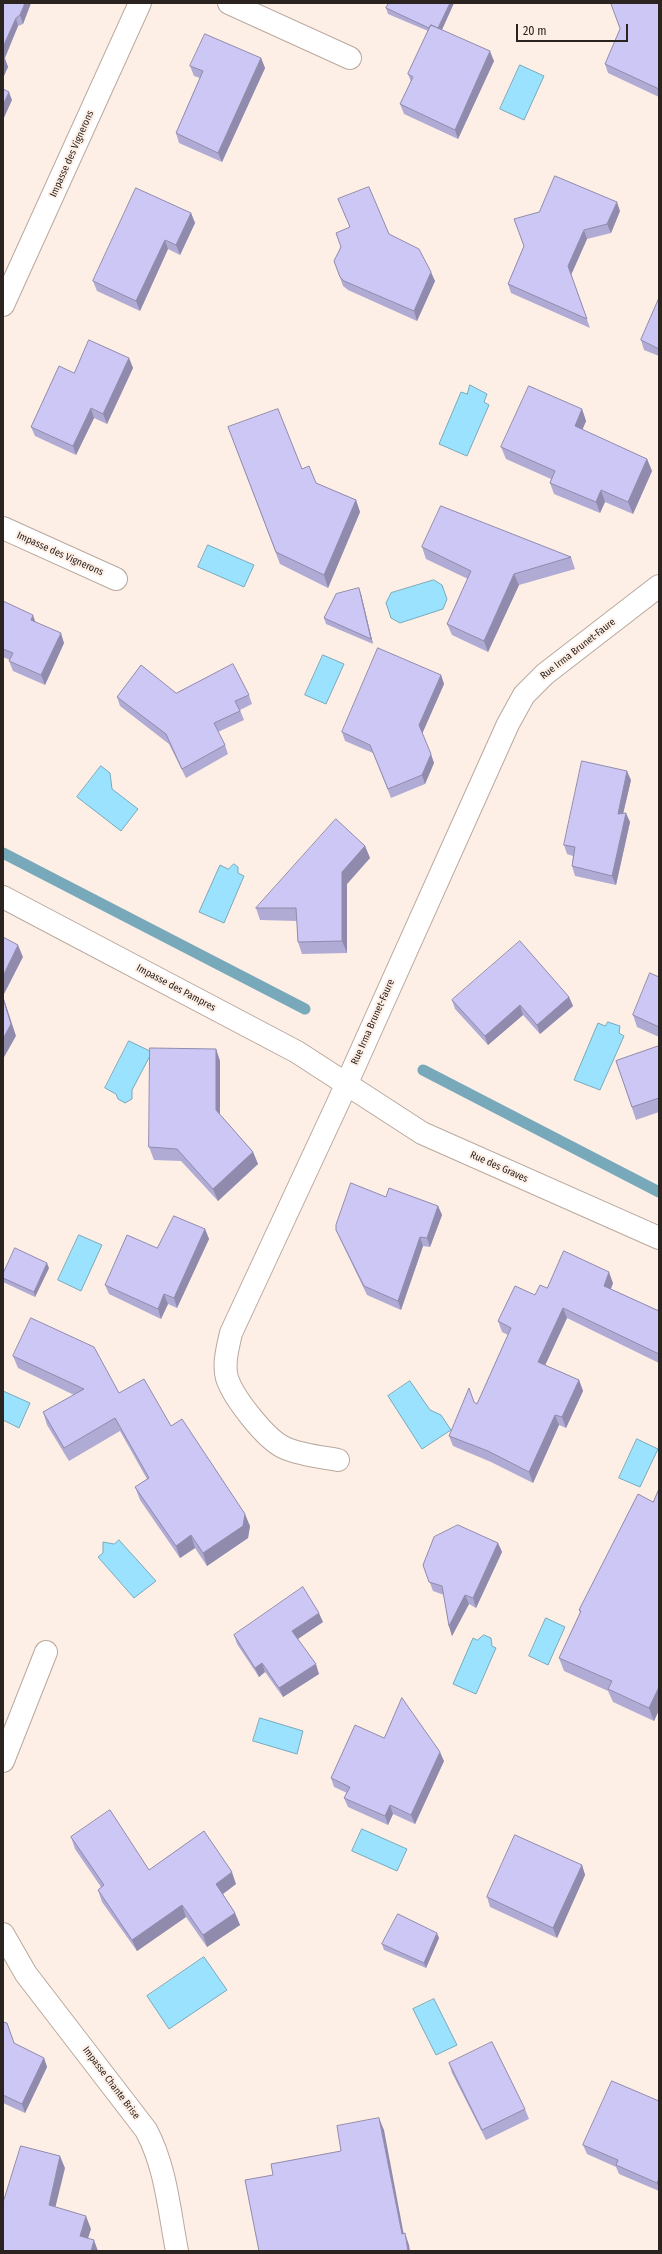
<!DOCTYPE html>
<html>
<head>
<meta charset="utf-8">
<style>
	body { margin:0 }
	#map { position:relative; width:662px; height:2254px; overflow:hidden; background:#feefe6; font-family:"Fira Sans Condensed",sans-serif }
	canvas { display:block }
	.frame { position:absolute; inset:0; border:4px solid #2a231f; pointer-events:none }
	.scale { position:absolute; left:516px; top:24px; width:112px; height:18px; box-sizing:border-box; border:2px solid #2a231f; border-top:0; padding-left:5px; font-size:12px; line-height:14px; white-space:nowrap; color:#2a231f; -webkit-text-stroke:3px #feefe6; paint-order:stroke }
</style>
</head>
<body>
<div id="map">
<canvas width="662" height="2254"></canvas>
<div class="frame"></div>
<div class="scale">20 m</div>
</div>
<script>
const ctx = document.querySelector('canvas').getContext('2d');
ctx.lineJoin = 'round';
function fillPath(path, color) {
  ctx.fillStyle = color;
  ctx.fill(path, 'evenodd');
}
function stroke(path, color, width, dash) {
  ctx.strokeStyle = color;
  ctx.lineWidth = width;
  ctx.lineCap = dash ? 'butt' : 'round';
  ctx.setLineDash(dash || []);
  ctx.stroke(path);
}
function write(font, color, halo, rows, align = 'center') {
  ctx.font = font + ' "Fira Sans Condensed",sans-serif';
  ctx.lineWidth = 4;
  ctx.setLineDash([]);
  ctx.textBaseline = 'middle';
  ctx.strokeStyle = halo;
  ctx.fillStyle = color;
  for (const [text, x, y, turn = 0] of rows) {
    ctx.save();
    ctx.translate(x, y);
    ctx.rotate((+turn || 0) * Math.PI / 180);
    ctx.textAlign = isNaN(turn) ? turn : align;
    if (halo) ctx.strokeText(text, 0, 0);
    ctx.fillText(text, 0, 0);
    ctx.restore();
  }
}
const water = new Path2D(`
	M520 65 544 76 524 120 500 109Z
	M470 385 487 394 484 402 489 405 467 456 439 444 461 392 467 394Z
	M208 545 254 565 244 587 198 567Z
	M434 580 442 585 447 599 443 609 400 623 391 618 386 603 391 593Z
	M323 655 344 664 326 704 305 695Z
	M101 766 110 773 112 789 138 809 121 831 77 797Z
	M234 864 238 867V873L244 876 224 923 199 912 220 865 228 869Z
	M608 1022 620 1026 619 1033 624 1036 600 1090 574 1080 598 1023 605 1026Z
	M129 1041 152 1052 132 1090V1099L125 1103 118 1099 116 1094 105 1088Z
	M79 1235 102 1245 81 1291 58 1280Z
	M410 1381 430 1410 441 1415 451 1430 422 1449 388 1396Z
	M3 1391 30 1403 19 1428 3 1420Z
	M637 1439 658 1449 640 1487 619 1478Z
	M119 1540 156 1581 134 1598 98 1557 103 1553V1542L114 1544Z
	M546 1618 565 1627 548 1665 529 1656Z
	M484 1635 491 1638 492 1646 496 1648 476 1694 453 1684 473 1638 477 1640Z
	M260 1718 303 1731 297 1754 253 1741Z
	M362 1829 407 1849 397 1871 352 1851Z
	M204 1957 227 1990 169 2029 147 1996Z
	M434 1999 457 2045 436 2055 413 2009Z`);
const stream = new Path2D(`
	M3 853 305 1009
	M423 1070 659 1192`);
const street = new Path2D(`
	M229 3 350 58
	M3 305 140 3
	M3 528 116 579
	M3 897 297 1052 422 1133 659 1238
	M338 1460C321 1457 301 1455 285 1448 266 1440 233 1397 227 1378 223 1364 228 1347 231 1333L337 1105 508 724 524 695 545 674 659 586
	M3 1761 46 1652
	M3 1934 26 1974 146 2130C166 2167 169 2210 177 2251`);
const wall = new Path2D(`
	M3 3H31L23 24 18 26 5 58V59L8 67 3 78Z
	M389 3H454L442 30 494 61 458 139 404 114 400 104 411 82 408 74 428 31 388 14 386 8Z
	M659 3V97L608 73 605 64Z
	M261 58 265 68 222 162 179 143 176 133 200 78 194 76 190 66Z
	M338 199 389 234 435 281 417 321 348 290 343 286 334 261 350 227Z
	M620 211 611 233 587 239 571 275 590 328 511 293 508 284 524 246 514 219Z
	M191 213 195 223 180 255 168 249 140 311 97 291 93 281Z
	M659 298V356L644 350 641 340Z
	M129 358 133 368 107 424 94 418 76 455 35 436 31 427 74 373Z
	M582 409 586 421 582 430 647 459 652 471 633 514 605 502 600 513 554 494 550 483 551 479 506 459 501 447Z
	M228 427 302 469 316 483 356 500 360 512 328 588 280 564Z
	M422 547 571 557 575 569 519 585 488 652 452 635 447 624 468 579 426 559Z
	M361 594 373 644 326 624 324 618Z
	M3 601 36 622 64 643 45 685 13 671 9 661 10 660 3 657Z
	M441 675 444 684 422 734 434 763 425 784 391 798 373 753 345 741 342 732Z
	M176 693 249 695 252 704 240 710 244 720 218 732 225 745 228 754 186 778 169 744 120 706 117 697Z
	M631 780 623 813 630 822 616 885 575 876 572 866 573 856 567 854 564 845Z
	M365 846 370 858 347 884V953L302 954 298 942 297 921 260 920 256 908Z
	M659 977V1037L637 1027 633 1015Z
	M569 997 573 1006 540 1034 523 1015 488 1045 455 1009 452 1000Z
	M659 1046V1112L636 1120 616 1061Z
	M216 1049 220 1061V1115L253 1152 258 1164 218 1201 181 1161 154 1160 149 1147Z
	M386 1197 438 1206 442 1215 430 1247 423 1246 401 1310 367 1295 340 1239 336 1230Z
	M205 1229 209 1239 177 1308 168 1304 161 1319 109 1294 105 1285 157 1248Z
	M49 1268 35 1297 3 1282V1274Z
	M613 1283 611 1289 659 1311V1363L567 1318 545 1365 579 1380 583 1391 566 1428 559 1425 533 1483 491 1462 453 1446 449 1436 474 1402 477 1404 508 1335 502 1332 498 1321 535 1295 547 1288Z
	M13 1356 119 1393 171 1426 250 1526 248 1538 207 1566 195 1548 180 1558 140 1500 135 1487 147 1479 120 1431 69 1461 47 1425 43 1412 74 1395 18 1368Z
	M659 1489V1710L654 1721 613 1702 608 1691 564 1671 559 1658 580 1613 579 1610 653 1502Z
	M498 1543 502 1552 476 1608 469 1604 452 1636 449 1626 444 1595 433 1591 423 1565Z
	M323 1622 297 1639 319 1674 283 1697 265 1672 259 1677 237 1644 234 1635Z
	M384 1738 444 1761 415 1824 393 1814 388 1825 348 1807 344 1798 347 1793 334 1787 331 1778Z
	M71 1837 149 1870 236 1884 223 1894 235 1913 240 1925 207 1947 186 1917 137 1951 102 1902 98 1890 101 1887 75 1849Z
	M582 1865 585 1875 557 1938 490 1907 487 1897Z
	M439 1938 426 1968 384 1950 382 1944Z
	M3 2022 7 2023 14 2044 44 2058 47 2067 25 2113 3 2103Z
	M449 2063 525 2109 529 2119 486 2140 452 2073Z
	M659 2101V2191L619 2174 616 2167 587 2154 583 2145Z`);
const shadedWall = new Path2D(`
	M25 3H31L23 24 20 15Z
	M450 3H454L439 36 437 31Z
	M16 18 18 26 3 62V47Z
	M490 51 494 61 458 139 455 130Z
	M261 58 265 68 222 162 218 153Z
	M5 59 8 67 3 78V64Z
	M9 92 12 100 3 120V105Z
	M617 202 620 211 611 233 607 224Z
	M191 213 195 223 180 255 176 245Z
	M584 230 587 239 571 275 590 328 568 266Z
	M165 240 168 249 140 311 136 301Z
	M431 272 435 281 417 321 414 311Z
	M129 358 133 368 107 424 103 414Z
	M91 408 94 418 76 455 73 446Z
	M582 409 586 421 579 438 575 426Z
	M647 459 652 471 633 514 628 502Z
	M601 490 605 502 600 513 596 502Z
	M356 500 360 512 328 588 324 575Z
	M514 574 519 585 488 652 484 641Z
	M359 588 361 594 373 644 371 639Z
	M33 615 36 624 31 620Z
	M61 633 64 643 45 685 41 675Z
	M441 675 444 684 422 734 419 725Z
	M431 754 434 763 425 784 422 775Z
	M627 771 631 780 621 823 618 814Z
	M626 813 630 822 616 885 612 876Z
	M365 846 370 858 347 884V953L342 941V872Z
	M18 945 23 957 3 996 16 1036 3 1059V976Z
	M569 997 573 1006 540 1034 537 1025Z
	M520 1005 523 1015 488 1045 485 1036Z
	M216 1049 220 1061V1123L216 1110Z
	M253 1152 258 1164 218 1201 213 1189Z
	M438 1206 442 1215 430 1247 427 1238Z
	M205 1229 209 1239 177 1308 174 1298Z
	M420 1237 423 1246 401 1310 398 1301Z
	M47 1263 49 1268 35 1297 34 1292Z
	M609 1272 613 1283 608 1296 604 1286Z
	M164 1294 168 1304 161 1319 158 1309Z
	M563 1308 567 1318 542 1372 538 1362Z
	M579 1380 583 1391 566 1428 562 1417Z
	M555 1415 559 1425 533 1483 529 1472Z
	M245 1514 250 1526 248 1538 207 1566 203 1553Z
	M191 1535 195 1548 180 1558 176 1546Z
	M498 1543 502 1552 476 1608 473 1598Z
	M465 1595 469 1604 452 1636 449 1626Z
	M319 1613 323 1622 295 1641 292 1631Z
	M262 1663 265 1672 259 1677 255 1668Z
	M316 1664 319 1674 283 1697 279 1688Z
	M659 1687V1710L654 1721 649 1708Z
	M440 1752 444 1761 415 1824 411 1815Z
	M390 1805 393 1814 388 1825 385 1816Z
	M582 1865 585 1875 557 1938 553 1928Z
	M232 1872 236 1884 220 1896 216 1884Z
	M182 1905 186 1917 137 1951 132 1940Z
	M235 1913 240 1925 207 1947 203 1935Z
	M437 1933 439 1938 426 1968 424 1963Z
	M44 2058 47 2067 25 2113 22 2104Z
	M379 2118 384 2130 406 2246 402 2234Z
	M60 2156 65 2168 53 2217 49 2205Z
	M659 2178V2188L657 2183Z
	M86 2216 91 2229 85 2248 80 2236Z
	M405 2233 409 2245 410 2251H408Z
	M94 2240 98 2251H91Z`);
const building = new Path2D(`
	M3 3H25L20 15 16 18 3 47Z
	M389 3H450L438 28 431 25 429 28 386 8Z
	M611 3H659V89L605 64 620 29Z
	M431 25 490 51 455 130 400 104 413 77 408 74Z
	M205 34 261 58 218 153 176 133 203 71 190 66Z
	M3 57 5 59 3 64Z
	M3 89 9 92 3 105Z
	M555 176 617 202 607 224 584 230 568 266 587 319 508 284 524 246 514 219 539 212Z
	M369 187 389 234 419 249 431 272 414 311 344 281 340 277 334 261 341 247 336 233 350 227 338 199Z
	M136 188 191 213 176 245 165 240 136 301 93 281Z
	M659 298V349L641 340Z
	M89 340 129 358 103 414 91 408 73 446 31 427 59 366 74 373Z
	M529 386 582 409 575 426 647 459 628 502 601 490 596 502 550 483 555 471 501 447Z
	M278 409 302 469 309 466 316 483 356 500 324 575 276 552 228 427Z
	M441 506 571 557 514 574 484 641 447 624 471 571 422 547Z
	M359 588 371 639 324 618 336 594Z
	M3 601 33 615 31 620 61 633 41 675 9 661 13 653 3 649Z
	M378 648 441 675 419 725 431 754 422 775 388 789 370 745 342 732Z
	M233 664 249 695 235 701 240 711 214 723 225 745 182 769 166 734 117 697 141 665 176 693Z
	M582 761 627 771 618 814 626 813 612 876 572 866 575 847 564 845Z
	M336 819 365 846 342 872V941L298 942 296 908H256Z
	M3 937 18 945 3 976Z
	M520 941 569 997 537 1025 520 1005 485 1036 452 1000Z
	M650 973 659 977V1027L633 1015Z
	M3 998 11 1024 3 1039Z
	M659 1046V1098L632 1107 616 1061Z
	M150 1048 216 1049V1110L253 1152 213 1189 177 1149 149 1147Z
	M351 1183 386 1197 389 1188 438 1206 427 1238 420 1237 398 1301 364 1286 336 1230V1225Z
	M174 1216 205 1229 174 1298 164 1294 158 1309 105 1285 127 1235 157 1248Z
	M15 1248 47 1263 34 1292 3 1278V1274Z
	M564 1251 609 1272 604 1286 659 1311V1354L563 1308 538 1362 579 1380 562 1417 555 1415 529 1472 488 1451 449 1436 469 1388 474 1402 477 1404 511 1328 498 1321 515 1286 535 1295 540 1285 547 1288Z
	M31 1318 94 1347 119 1393 144 1379 171 1426 182 1419 245 1514 243 1526 203 1553 191 1535 176 1546 135 1487 149 1478 115 1418 64 1448 43 1412 84 1389 13 1356Z
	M659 1489V1687L649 1708 608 1689 612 1681 559 1658 581 1611 579 1610 638 1494 653 1502Z
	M458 1525 498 1543 473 1598 465 1595 449 1626 442 1586 429 1582 423 1565 434 1537Z
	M303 1587 319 1613 292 1631 316 1664 279 1688 262 1663 255 1668 234 1635Z
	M402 1698 440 1752 411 1815 390 1805 385 1816 344 1798 350 1787 331 1778 355 1725 384 1738Z
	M110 1810 149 1870 204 1831 232 1872 216 1884 235 1913 203 1935 182 1905 132 1940 98 1890 104 1885 71 1837Z
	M515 1835 582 1865 553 1928 487 1897Z
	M398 1914 437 1933 424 1963 382 1944Z
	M3 2022 7 2023 14 2043 44 2058 22 2104 3 2095Z
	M492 2042 525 2109 482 2130 449 2063Z
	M612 2081 659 2101V2178L657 2183 616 2165 618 2160 583 2145Z
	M379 2118 402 2234 405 2233 408 2251H259L245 2180 273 2175 271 2164 341 2151 337 2126Z
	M21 2146 60 2156 49 2205 86 2216 80 2236 94 2240 91 2251H3V2203Z`);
const streetNames = [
	["Impasse des Vignerons",72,154,-66],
	["Impasse des Vignerons",60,554,24],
	["Rue Irma Brunet-Faure",578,649,-38],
	["Impasse des Pampres",176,988,28],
	["Rue Irma Brunet-Faure",373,1022,-66],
	["Rue des Graves",499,1167,24],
	["Impasse Chante Brise",111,2083,53]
];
fillPath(water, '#9ae2fe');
stroke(water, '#78a9bb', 1);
stroke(stream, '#78a9bb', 11);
stroke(street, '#b9a89d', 24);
stroke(street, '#fff', 22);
fillPath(wall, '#b0abd4');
fillPath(shadedWall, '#908bac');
fillPath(building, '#cdc7f6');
stroke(building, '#908bac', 1);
write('10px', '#2a231f', '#feefe6', streetNames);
</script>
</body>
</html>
